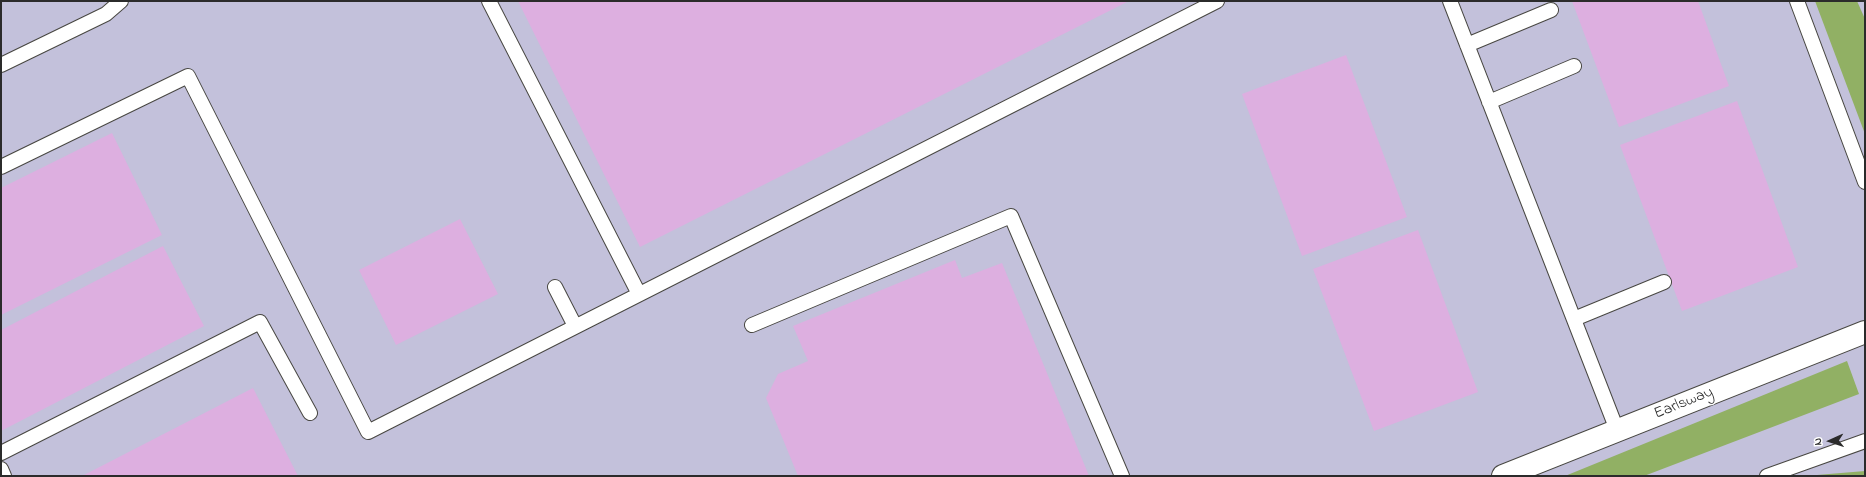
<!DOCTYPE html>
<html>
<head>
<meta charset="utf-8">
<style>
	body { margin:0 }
	#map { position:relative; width:1866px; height:477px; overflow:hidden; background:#ebe5c6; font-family:"Indie Flower",sans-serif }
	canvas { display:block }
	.frame { position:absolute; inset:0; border:2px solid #2b2b2b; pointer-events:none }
	.north { position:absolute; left:1810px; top:421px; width:40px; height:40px; -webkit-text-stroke:3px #fff; paint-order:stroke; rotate:267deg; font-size:11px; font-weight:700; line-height:16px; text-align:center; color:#2b2b2b }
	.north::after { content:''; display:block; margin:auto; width:14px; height:18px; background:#2b2b2b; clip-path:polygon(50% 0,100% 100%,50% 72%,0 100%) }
</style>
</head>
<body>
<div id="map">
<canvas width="1866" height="477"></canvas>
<div class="frame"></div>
<div class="north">N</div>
</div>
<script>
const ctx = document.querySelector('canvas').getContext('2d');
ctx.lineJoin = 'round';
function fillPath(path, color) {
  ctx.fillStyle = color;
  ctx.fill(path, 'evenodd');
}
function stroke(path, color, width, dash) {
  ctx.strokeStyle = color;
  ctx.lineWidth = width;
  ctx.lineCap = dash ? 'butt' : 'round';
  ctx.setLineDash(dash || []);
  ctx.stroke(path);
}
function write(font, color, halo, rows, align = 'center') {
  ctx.font = font + ' "Indie Flower",sans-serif';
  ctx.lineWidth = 3;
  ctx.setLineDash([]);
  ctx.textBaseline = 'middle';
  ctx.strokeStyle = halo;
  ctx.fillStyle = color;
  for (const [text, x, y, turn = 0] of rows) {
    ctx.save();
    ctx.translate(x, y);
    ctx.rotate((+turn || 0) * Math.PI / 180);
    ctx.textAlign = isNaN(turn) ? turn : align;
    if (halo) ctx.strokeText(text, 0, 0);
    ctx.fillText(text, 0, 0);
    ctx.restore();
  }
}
const industrial = new Path2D(`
	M1 1H1865V476H1Z`);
const forest = new Path2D(`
	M1815 1H1857L1865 19V134Z
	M1847 361 1859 394 1644 476H1565Z
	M1865 471V476H1805Z`);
const building = new Path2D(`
	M518 1H1129L640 247Z
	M1572 1H1698L1729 86 1619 127Z
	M1346 55 1407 217 1302 256 1242 94Z
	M1737 101 1798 267 1682 311 1620 145Z
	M112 133 162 235 1 315V188Z
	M460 219 498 294 396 345 359 270Z
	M1418 230 1478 392 1374 431 1313 269Z
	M163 246 204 326 1 431V330Z
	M955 260 962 278 1002 263 1089 476H798L766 398 778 374 808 361 793 326Z
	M253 388 298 476H85L84 475Z`);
const service = new Path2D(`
	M489 1 639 294
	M1450 1 1617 430
	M1797 1 1865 182
	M1467 45 1551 10
	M1 65 106 14 121 1
	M1489 102 1574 66
	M1 167 188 76 368 432 1217 1
	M555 287 575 326
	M1574 319 1664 282
	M752 325 1011 216 1122 476
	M1 453 260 322 310 413
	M1 469 4 476
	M1767 476 1865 441`);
const minor = new Path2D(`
	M1503 476 1865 332`);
const streetNames = [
	["Earlsway",1684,404,-22]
];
fillPath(industrial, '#c3c1db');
fillPath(forest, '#91b064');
fillPath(building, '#ddafe0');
stroke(service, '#484742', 16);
stroke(minor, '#484742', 24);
stroke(service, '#fff', 14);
stroke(minor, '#fff', 22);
write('16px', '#2b2b2b', '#fff', streetNames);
</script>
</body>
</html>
